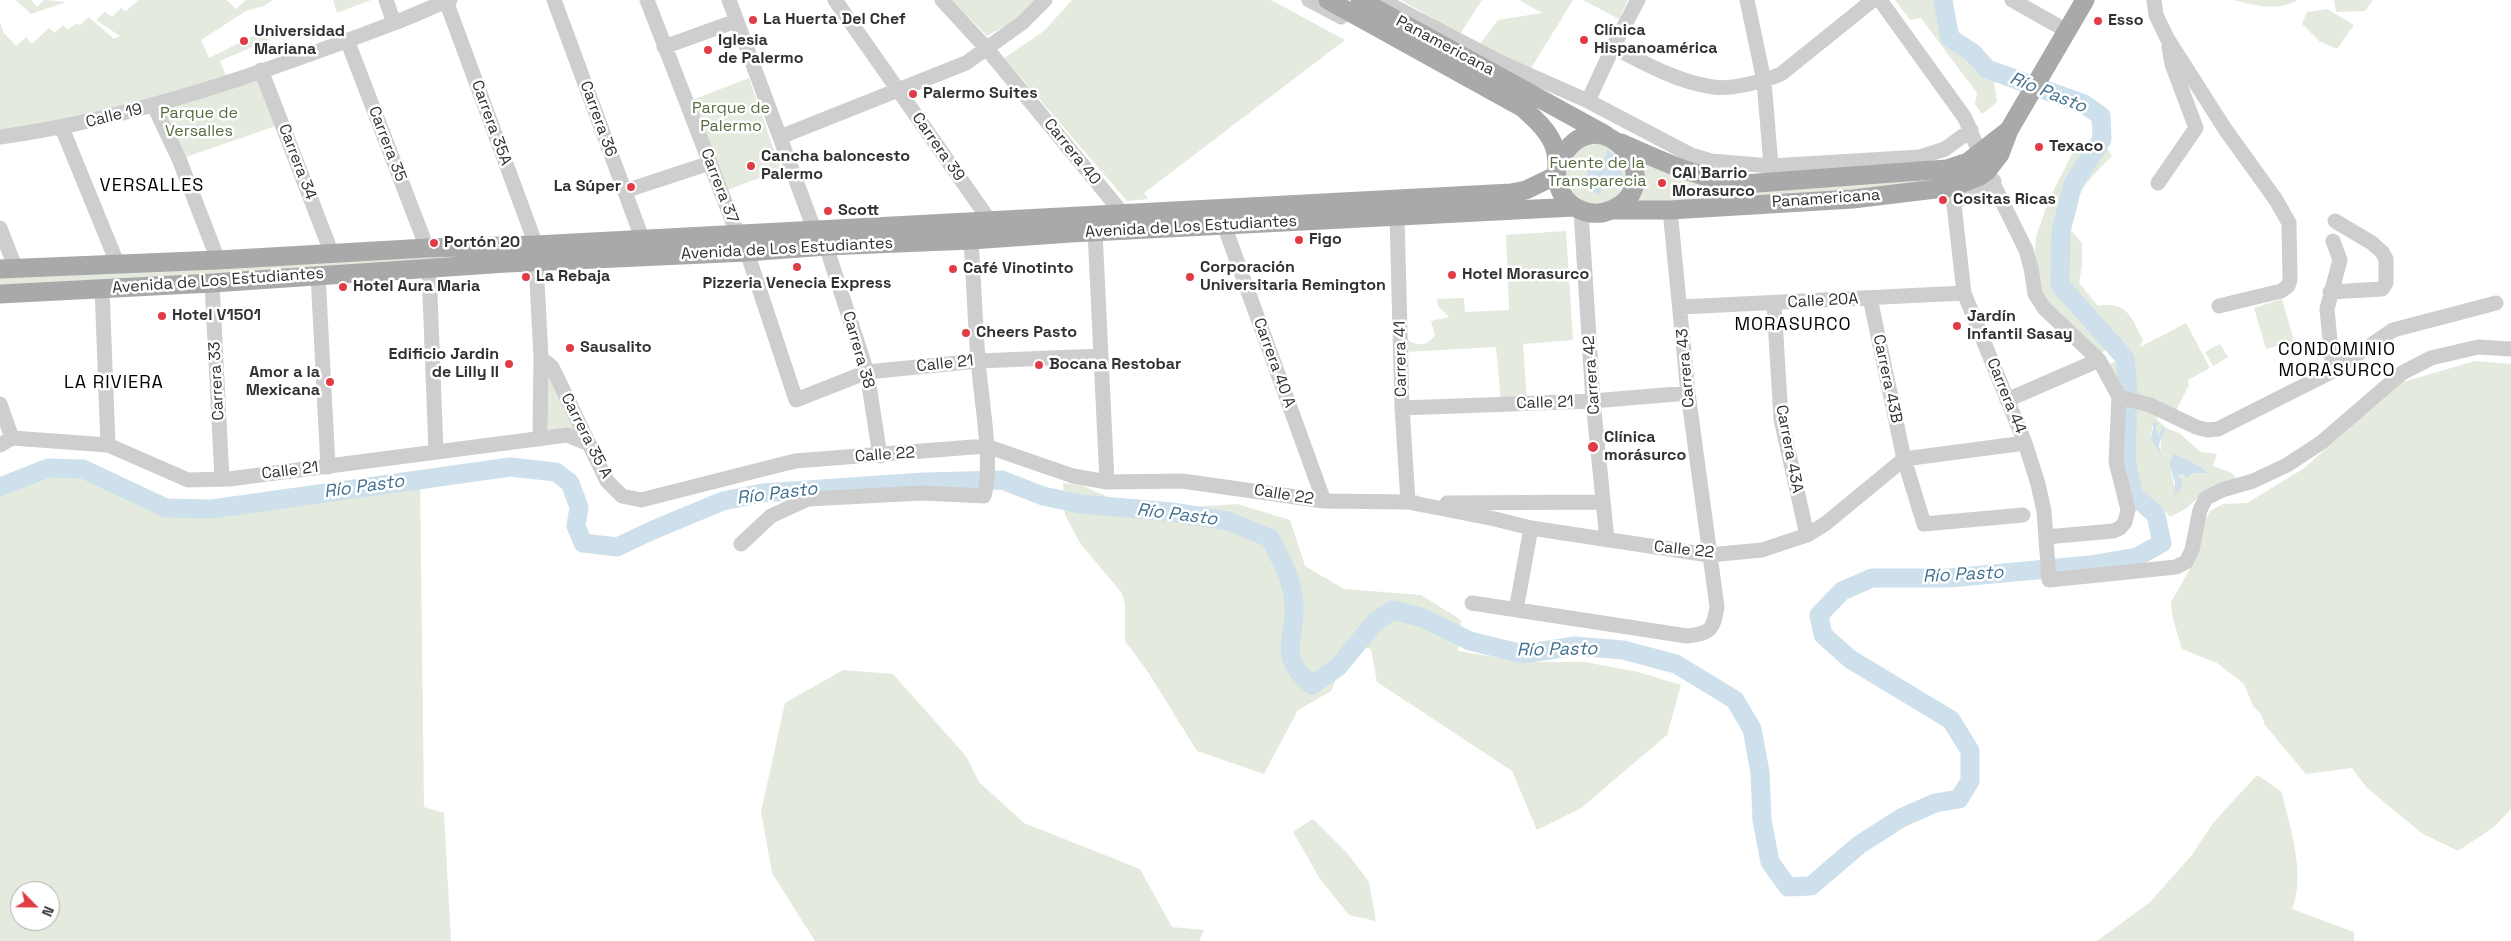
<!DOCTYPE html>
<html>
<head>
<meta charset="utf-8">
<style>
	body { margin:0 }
	#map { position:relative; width:2511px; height:941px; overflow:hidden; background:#fff; font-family:"Space Grotesk",sans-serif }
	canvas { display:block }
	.north { position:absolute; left:10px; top:881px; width:50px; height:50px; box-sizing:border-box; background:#fff; border:1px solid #adadad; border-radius:50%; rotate:113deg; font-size:14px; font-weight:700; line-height:20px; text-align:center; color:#313131 }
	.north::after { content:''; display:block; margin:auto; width:18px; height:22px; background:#df3c46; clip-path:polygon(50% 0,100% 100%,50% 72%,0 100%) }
</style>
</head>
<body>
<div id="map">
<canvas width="2511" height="941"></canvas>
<div class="north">N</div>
</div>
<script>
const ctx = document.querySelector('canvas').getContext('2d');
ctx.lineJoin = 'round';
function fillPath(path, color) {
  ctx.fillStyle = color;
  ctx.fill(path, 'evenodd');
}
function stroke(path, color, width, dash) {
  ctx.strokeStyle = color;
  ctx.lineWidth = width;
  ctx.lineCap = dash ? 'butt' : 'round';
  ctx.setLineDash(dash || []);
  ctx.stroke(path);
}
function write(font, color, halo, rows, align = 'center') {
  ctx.font = font + ' "Space Grotesk",sans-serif';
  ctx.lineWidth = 5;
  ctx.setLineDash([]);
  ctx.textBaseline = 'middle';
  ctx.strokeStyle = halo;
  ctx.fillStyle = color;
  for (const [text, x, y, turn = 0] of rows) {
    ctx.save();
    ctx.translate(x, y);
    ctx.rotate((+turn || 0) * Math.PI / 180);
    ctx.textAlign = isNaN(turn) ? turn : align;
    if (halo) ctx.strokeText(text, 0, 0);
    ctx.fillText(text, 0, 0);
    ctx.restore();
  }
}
const green = new Path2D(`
	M16 0H31L37 7 44 0 66 2 31 14Z
	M139 0H227L236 9 246 0H273L264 6 246 11 201 40 209 58 267 29 270 39 220 61 228 80 0 136V22L4 33 16 46 26 37 32 44 49 28 55 33 63 25 68 30 77 23 80 25 89 17 114 39 120 36 96 20 105 12 112 17 121 8 126 11Z
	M333 0H371L337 13Z
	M952 0H1035L1012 22 987 36Z
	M1072 0H1271L1345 40 1144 193 1148 199 1127 201 1004 58 1044 31Z
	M1401 0H1482L1460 34Z
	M1519 0H1573L1530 70 1479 45 1498 20 1542 13Z
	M1583 0H1628L1619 19Z
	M1895 0H1935L1943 43 1970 61 1984 77 1994 81 1997 102 1982 114 1975 104 1977 93 1921 18 1910 20Z
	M2234 0H2298C2278 12 2254 5 2234 0Z
	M2334 0H2373L2365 11 2336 12Z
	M2327 9 2354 25 2337 49 2319 41 2302 24 2307 12Z
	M258 74 279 125 183 158 159 106Z
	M749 78 781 170 727 190 692 100Z
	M1567 174a30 30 0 1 1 60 0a30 30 0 1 1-60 0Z
	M2091 144 2107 148 2112 156C2084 185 2077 189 2070 229L2082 243V265L2079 283 2098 306C2127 301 2131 317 2143 340L2140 347 2186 323 2210 368 2188 380 2189 385 2175 413 2165 410 2156 418 2166 428 2179 433 2201 452 2217 454 2213 466 2232 473 2242 487 2203 493 2187 508 2170 517C2162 505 2148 500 2139 489 2124 470 2133 423 2139 402L2121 398 2109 365 2120 357 2113 346 2097 355 2039 293 2035 250 2036 237 2049 199 2072 154ZM2158 423 2156 429 2159 435 2162 431C2163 439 2159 446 2161 454L2151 439 2152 427ZM2174 453C2186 460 2198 462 2208 473H2194L2186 477 2185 474 2177 477 2175 489 2169 463Z
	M1643 158 1682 175 1964 172 1951 179 1910 188 1631 204C1645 187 1644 180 1643 158Z
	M1566 231 1573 340 1523 344 1527 400 1501 402 1496 347 1406 352 1404 335 1410 342C1421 346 1428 345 1435 335L1431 321 1449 317 1438 306 1437 299 1464 298 1465 312 1509 310 1506 235Z
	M594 244V254L0 287V275Z
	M2282 299 2294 341 2266 349 2254 308Z
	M2220 344 2228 357 2213 366 2205 352Z
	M2475 361 2511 364V809L2494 827 2458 851 2423 834 2367 788 2352 768 2306 774 2265 725 2261 714 2253 706 2244 684 2217 663 2182 649 2173 619 2171 602 2194 562 2204 524 2210 511 2223 504 2247 503 2303 469 2403 382Z
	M549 375 576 433 548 430 545 377Z
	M48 468 83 469 166 508 212 509 269 499 420 481 424 807 444 813 451 941H0V487ZM20 891H50V921H20Z
	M1063 483 1081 485 1124 504 1190 507 1237 504 1290 520 1305 566 1344 589 1421 595 1461 620 1458 651 1525 662H1585L1638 672 1681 685 1667 735 1581 808 1537 830 1512 771 1377 682 1371 649 1351 644 1331 691 1298 710 1264 774 1197 751 1148 672 1125 641V603L1121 592 1080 543 1065 515Z
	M843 670 893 674 966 756 979 782 1024 823 1140 869 1172 927 1204 930 1199 941H815L772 873 761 812 785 703Z
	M2257 775 2281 791C2290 825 2306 875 2292 909L2354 932V941H2097L2149 903 2192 855 2213 823Z
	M1313 819 1348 854 1369 882 1376 921 1349 915 1320 879 1293 832Z`);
const water = new Path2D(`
	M1607 150C1619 156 1621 166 1622 178L1603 176 1600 180 1601 191 1598 195 1592 190 1586 177 1589 168 1595 171 1602 166Z
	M2154 422 2158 423 2156 429 2159 435 2163 427 2165 428 2159 445 2161 456 2151 439Z
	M2174 453C2186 460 2199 463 2208 473H2194L2186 478 2184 474 2178 476 2183 482 2181 488 2174 495 2175 483 2169 463Z`);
const river = new Path2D(`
	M0 487 48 468 83 469 166 508 212 509 510 467 556 472 570 483 579 507 576 526 583 543 617 547 653 530 723 501 762 493 924 482 1002 480 1043 496 1080 504 1172 512 1228 521 1270 538C1280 558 1293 581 1294 604 1296 641 1276 656 1312 685L1338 667 1375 622 1393 610 1423 618 1470 641 1523 654 1575 646 1623 650 1676 664 1735 700 1752 729 1760 772 1762 820 1770 862 1788 887 1811 886 1859 845 1901 818 1935 803 1959 799 1970 781V751L1951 720 1850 659 1823 635 1819 615 1842 591 1872 578H1950L2090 565 2137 557 2162 543 2156 515 2133 494 2126 459 2128 391 2125 358 2060 285 2061 231 2073 184 2102 139 2101 116 2084 104 1987 69 1973 53 1950 38 1943 0`);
const minor = new Path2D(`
	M386 0 394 23
	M554 0 642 238
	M647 0 737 233
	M729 0 814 229
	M835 0 990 221
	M942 0 987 49 1123 214
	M1309 0 1341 17
	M1381 0 1500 62 1588 101 1691 155 1711 161 1771 166 1920 157 1945 149 1971 130
	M1747 0 1764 81 1771 166
	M1880 0 1965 118 1987 171 2026 250 2031 268 2035 294 2044 308 2099 360 2119 397 2150 405 2196 427 2207 430 2218 429 2333 371 2393 330 2496 303
	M2012 0 2067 31
	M2154 0 2156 15 2167 38 2225 129 2276 200 2289 223 2290 280 2288 286 2281 291 2219 306
	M446 1 536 245
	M347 40 427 248
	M664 47 736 21
	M1613 47C1644 63 1677 82 1713 87 1730 90 1765 81 1781 74L1873 0
	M261 70 332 254
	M1588 101 1613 47 1638 0
	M154 106 179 159 218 260
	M62 128 118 265
	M0 137C137 118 265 72 394 23 413 16 431 7 450 0
	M780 137 966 63 1022 23 1045 0
	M2158 183 2196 128 2172 64 2169 47
	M1952 187 1964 293 2025 443 2038 484 2044 511 2049 580 2176 567 2186 562 2192 550 2200 510 2206 498 2222 490 2253 481 2287 465 2322 442 2402 373 2431 358 2478 347 2511 349
	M625 191 710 163
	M1953 203 1994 181
	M1581 211 1593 401 1607 540
	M1397 215 1402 408 1408 502 1416 503
	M1224 225 1324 501
	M0 228 16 269
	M1095 231 1107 482
	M826 246 867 372 880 456
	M747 252 796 400 867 372 978 361 1100 356
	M536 262 541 358 540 439
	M429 268 436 452
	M318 274 328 467
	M212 283 222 479
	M102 288 108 445
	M2330 292 2382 289 2386 283V259L2382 252 2372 243 2335 221
	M1870 298 1904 459 1924 524 2023 515
	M1774 303 1781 419 1807 535
	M1681 307 1964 293
	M541 358 552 367 607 481 622 496 641 500 795 461 986 446 1073 476 1107 482 1182 481 1324 501 1408 502 1495 519 1531 528 1709 555 1762 550 1807 535 1825 524 1904 459
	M2333 371 2327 309 2340 260 2333 241
	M2007 400 2099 360
	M0 404 12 438
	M1402 408 1593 401 1688 393
	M0 445 12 438 108 445 188 480 229 479 567 435 587 443
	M1904 459 2025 443
	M1447 503 1603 502
	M2046 537 2113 531 2120 528 2125 522 2128 510 2116 462 2119 397
	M741 544 771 516 808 499 922 493 984 496C993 465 982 405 979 370 975 327 974 284 971 240
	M1472 603 1687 636C1710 633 1713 631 1717 607L1688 393 1670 210
	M1516 610 1531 528`);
const major = new Path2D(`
	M1328 0 1523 108C1535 119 1548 130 1554 146 1560 162 1554 173 1559 187 1566 208 1591 219 1611 210 1675 183 1597 88 1559 162
	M1360 0 1606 135
	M1621 143C1662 161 1699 179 1744 184L1947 169 1968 162 2009 130
	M1612 210H1670L1853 199 1952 187 1978 177 1987 171 2000 154 2009 130 2085 0
	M0 269 218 260 427 248 536 245 1511 193 1526 190 1557 175
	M0 294 212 283 507 263 747 252 826 246 971 240 1071 233 1574 207`);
const markers = [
	[753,20,5,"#df3c46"],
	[2098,21,5,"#df3c46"],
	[1584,40,5,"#df3c46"],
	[244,41,5,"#df3c46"],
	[708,50,5,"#df3c46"],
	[913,94,5,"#df3c46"],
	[2039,147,5,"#df3c46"],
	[751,166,5,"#df3c46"],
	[1662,183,5,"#df3c46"],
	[631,187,5,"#df3c46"],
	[1943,200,5,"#df3c46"],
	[828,211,5,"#df3c46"],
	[1299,240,5,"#df3c46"],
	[434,243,5,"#df3c46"],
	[797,267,5,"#df3c46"],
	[953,269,5,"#df3c46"],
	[1452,275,5,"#df3c46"],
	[526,277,5,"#df3c46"],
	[1190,277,5,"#df3c46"],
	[343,287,5,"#df3c46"],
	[162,316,5,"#df3c46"],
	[1957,326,5,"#df3c46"],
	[966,333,5,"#df3c46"],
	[570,348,5,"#df3c46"],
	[509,364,5,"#df3c46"],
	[1039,365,5,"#df3c46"],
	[330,382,5,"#df3c46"],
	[1593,447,6,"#df3c46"]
];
const poiNames = [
	["La Huerta Del Chef",763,20],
	["Esso",2108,21],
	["Clínica",1594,31],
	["Hispanoamérica",1594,49],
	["Universidad",254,32],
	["Mariana",254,50],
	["Iglesia",718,41],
	["de Palermo",718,59],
	["Palermo Suites",923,94],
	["Texaco",2049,147],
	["Cancha baloncesto",761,157],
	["Palermo",761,175],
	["CAI Barrio",1672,174],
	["Morasurco",1672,192],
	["La Súper",621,187,"right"],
	["Cositas Ricas",1953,200],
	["Scott",838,211],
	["Figo",1309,240],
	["Portón 20",444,243],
	["Corporación",1200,268],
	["Universitaria Remington",1200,286],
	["Café Vinotinto",963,269],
	["Hotel Morasurco",1462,275],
	["La Rebaja",536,277],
	["Pizzeria Venecia Express",797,284,"center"],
	["Hotel Aura Maria",353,287],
	["Hotel V1501",172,316],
	["Jardín",1967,317],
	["Infantil Sasay",1967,335],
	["Cheers Pasto",976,333],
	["Sausalito",580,348],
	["Edificio Jardin",499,355,"right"],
	["de Lilly II",499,373,"right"],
	["Bocana Restobar",1049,365],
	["Amor a la",320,373,"right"],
	["Mexicana",320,391,"right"],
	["Clínica",1604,438],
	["morásurco",1604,456]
];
const streetNames = [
	["Panamericana",1445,46,28],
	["Calle 19",114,116,-14],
	["Carrera 36",598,119,70],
	["Carrera 35A",491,123,70],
	["Carrera 35",387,144,69],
	["Carrera 39",938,147,55],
	["Carrera 40",1072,152,51],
	["Carrera 34",297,162,69],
	["Carrera 37",719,186,69],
	["Panamericana",1826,199,-4],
	["Avenida de Los Estudiantes",1191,227,-3],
	["Avenida de Los Estudiantes",787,249,-3],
	["Avenida de Los Estudiantes",218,281,-4],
	["Calle 20A",1823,301,-3],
	["Carrera 38",858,350,74],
	["Carrera 41",1401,359,-91],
	["Carrera 40 A",1274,363,70],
	["Calle 21",945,364,-6],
	["Carrera 43",1686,368,-95],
	["Carrera 42",1592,375,-94],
	["Carrera 43B",1887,379,78],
	["Carrera 33",217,381,-93],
	["Carrera 44",2006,396,68],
	["Calle 21",1545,403,-2],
	["Carrera 35 A",586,436,63],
	["Carrera 43A",1789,449,79],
	["Calle 22",885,455,-4],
	["Calle 21",290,471,-7],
	["Calle 22",1284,495,9],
	["Calle 22",1684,550,6]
];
const parkNames = [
	["Parque de",731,109],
	["Palermo",731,127],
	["Parque de",199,114],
	["Versalles",199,132],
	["Fuente de la",1597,164],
	["Transparecia",1597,182]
];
const waterNames = [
	["Río Pasto",2048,93,22],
	["Río Pasto",364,487,-8],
	["Río Pasto",777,494,-7],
	["Río Pasto",1177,515,7],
	["Río Pasto",1963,575,-3],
	["Río Pasto",1557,650,-1]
];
const neighbourhoodNames = [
	["VERSALLES",152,186],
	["MORASURCO",1793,325],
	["CONDOMINIO",2337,350],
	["MORASURCO",2337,371],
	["LA RIVIERA",114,383]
];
fillPath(green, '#e4eadd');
fillPath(water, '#cde0ec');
stroke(river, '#cde0ec', 19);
stroke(minor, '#cecece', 15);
stroke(major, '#a9a9a9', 19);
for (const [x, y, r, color] of markers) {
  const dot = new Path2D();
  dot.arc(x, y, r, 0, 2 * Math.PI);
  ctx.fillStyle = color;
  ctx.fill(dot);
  stroke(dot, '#fff', 2);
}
write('bold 16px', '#313131', '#fff', poiNames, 'left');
write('16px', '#313131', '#fff', streetNames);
write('16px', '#546c3f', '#fff', parkNames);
write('italic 18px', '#417191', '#fff', waterNames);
ctx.letterSpacing = '1px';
write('18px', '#000', '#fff', neighbourhoodNames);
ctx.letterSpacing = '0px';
</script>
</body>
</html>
